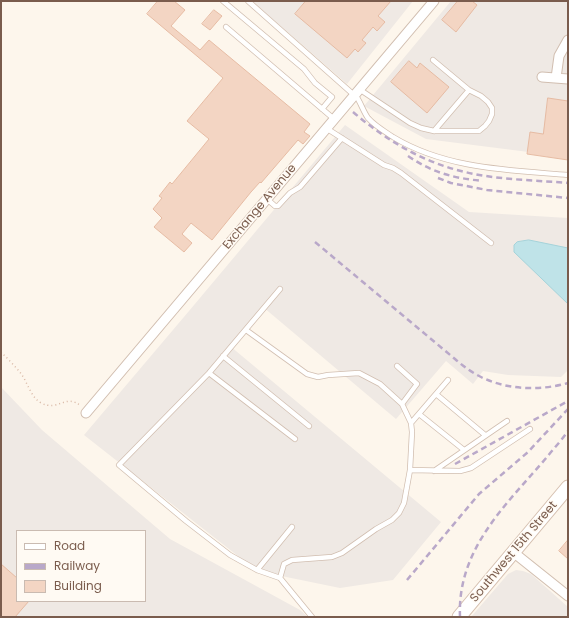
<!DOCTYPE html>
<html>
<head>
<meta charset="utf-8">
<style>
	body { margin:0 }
	#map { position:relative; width:569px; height:618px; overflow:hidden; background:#fdf6ec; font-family:Poppins,sans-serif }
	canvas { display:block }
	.frame { position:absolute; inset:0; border:2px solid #7a5c4d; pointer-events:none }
	.legend { position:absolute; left:16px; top:530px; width:130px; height:72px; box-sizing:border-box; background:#fffaf3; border:1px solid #cabbb1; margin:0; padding:5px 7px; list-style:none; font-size:12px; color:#7a5c4d }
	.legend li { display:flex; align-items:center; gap:8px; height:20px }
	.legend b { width:20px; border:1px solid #cabbb1 }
</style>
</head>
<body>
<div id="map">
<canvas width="569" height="618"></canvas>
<div class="frame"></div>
<ul class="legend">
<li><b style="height:5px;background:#fff"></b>Road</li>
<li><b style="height:5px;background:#b9a8c9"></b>Railway</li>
<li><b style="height:11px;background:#f3d5c3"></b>Building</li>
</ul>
</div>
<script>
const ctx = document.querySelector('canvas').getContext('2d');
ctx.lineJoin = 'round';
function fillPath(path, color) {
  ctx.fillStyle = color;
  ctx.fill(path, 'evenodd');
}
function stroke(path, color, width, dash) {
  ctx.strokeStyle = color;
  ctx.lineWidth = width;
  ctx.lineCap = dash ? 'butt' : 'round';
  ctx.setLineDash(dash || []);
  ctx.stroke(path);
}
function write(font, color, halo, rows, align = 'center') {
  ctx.font = font + ' Poppins,sans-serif';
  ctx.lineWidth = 3;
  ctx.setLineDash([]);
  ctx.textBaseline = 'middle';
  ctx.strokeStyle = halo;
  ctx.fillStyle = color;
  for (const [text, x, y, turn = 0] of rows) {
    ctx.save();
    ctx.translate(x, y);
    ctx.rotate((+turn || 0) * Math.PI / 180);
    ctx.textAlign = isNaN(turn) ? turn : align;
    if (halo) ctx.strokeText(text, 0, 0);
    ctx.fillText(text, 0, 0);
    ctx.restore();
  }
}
const industrial = new Path2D(`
	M252 1H413L347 84Z
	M451 1H568V157L426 139 364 106Z
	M345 125 469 212 568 218V370L561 377 508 375 483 371 473 384 446 361 396 419 263 307 230 346 441 522 393 580 340 588 257 571 84 435 189 311Z
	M1 387 42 430 170 539 300 610 308 617H1ZM17 531H145V601H17Z
	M516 570 523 571 531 574 568 607V617H471L502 581 508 574Z`);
const water = new Path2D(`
	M529 240 568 248V304L514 252V245L517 242Z`);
const building = new Path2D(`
	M158 1H174L185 10 171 26 200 50 209 40 310 124 304 132 310 136 303 144 298 140 261 183 260 182 251 192 212 240 191 223 182 234 192 243 184 252 154 227 162 218 153 209 162 198 159 196 170 182 172 184 209 139 187 121 223 78 147 14Z
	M306 1H391L378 16 385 22 377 31 373 27 362 40 366 43 358 52 355 49 347 58 295 14Z
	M458 1H472L477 5 456 32 442 20Z
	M214 10 222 16 210 30 202 24Z
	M409 61 417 68 420 63 449 87 427 113 391 82Z
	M548 98 568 101V160L527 154 530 132 543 134Z
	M568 540V559L559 551Z
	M1 564 17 578V601H29L15 617H1Z`);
const path = new Path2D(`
	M1 352C8 359 16 367 22 375 28 384 31 397 41 403 59 412 65 393 81 406`);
const lane = new Path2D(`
	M223 1 304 69 315 83 332 97 322 109
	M248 1 354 95
	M226 27 334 119
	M433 60 469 90
	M359 89 410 123 421 128 434 131H479L485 126 489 121 492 114V108L488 102 481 96 469 90 434 131
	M355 94C360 101 364 113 368 118 375 126 384 131 393 137 446 169 508 170 568 175
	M326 128 384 165 393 168 401 173 491 243
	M267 199 275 206H278L290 193 300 187 342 138
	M280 289 209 373 119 465 186 521 230 555 257 570 280 578 312 617
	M246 330 307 374 318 377 328 375 359 373 380 384 402 404 411 423 412 432 410 470 404 503 399 513 392 520 376 529 342 553 332 557 292 560 284 564 280 578
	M223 356 309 426
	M397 366 417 384 402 404
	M209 373 295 439
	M436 394 485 435
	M419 414 464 450
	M411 423 448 380
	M410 470 460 471 471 468 530 429
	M434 471 507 421
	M257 570 292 527`);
const street = new Path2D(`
	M542 77 568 79
	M556 78 559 56 568 40
	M86 413 434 1
	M513 552 568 596`);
const secondary = new Path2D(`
	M459 617 568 487`);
const rail = new Path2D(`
	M353 112C386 140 422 162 465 172 498 180 534 180 568 183
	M408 156C433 173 453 178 483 181
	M438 178 451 183 487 190 568 198
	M315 242 455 359C463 366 471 372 481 377 507 390 540 391 568 383
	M455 464 568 401
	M407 580 479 494 528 452 568 409
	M460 617C457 549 506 505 547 457 554 448 562 440 568 431`);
const streetNames = [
	["Exchange Avenue",260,207,-50],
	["Southwest 15th Street",514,552,-50]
];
fillPath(industrial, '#efe9e4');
fillPath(water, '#bfe3e8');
stroke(water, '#a5d3da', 1);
fillPath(building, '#f3d5c3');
stroke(building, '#e6bba3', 1);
stroke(lane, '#d1beb0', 6);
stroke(street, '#d1beb0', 11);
stroke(secondary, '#d6c0b0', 15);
stroke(path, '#d9b8a5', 1.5, [1, 3]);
stroke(lane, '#fff', 4.5);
stroke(street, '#fff', 9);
stroke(secondary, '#fff', 13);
stroke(rail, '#b9a8c9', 2.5, [6, 4]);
write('12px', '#7a5c4d', '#fffaf3', streetNames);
</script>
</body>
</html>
